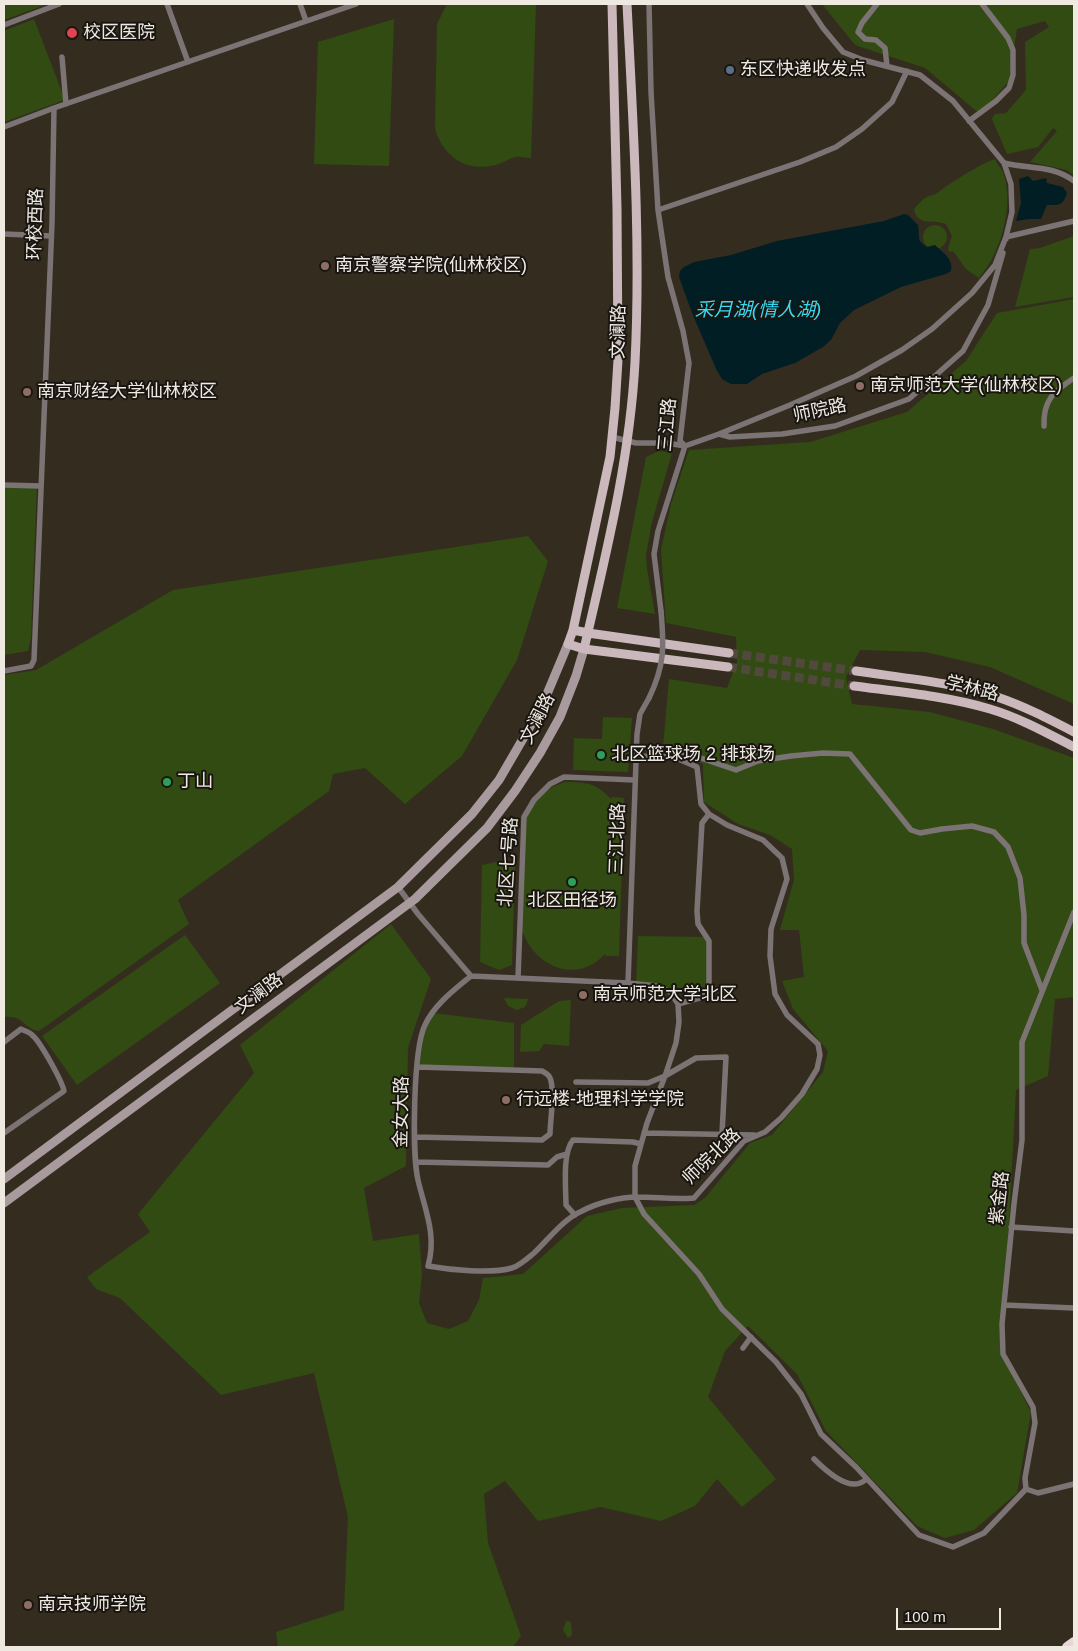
<!DOCTYPE html>
<html>
<head>
<meta charset="utf-8">
<style>
	body { margin:0 }
	#map { position:relative; width:1078px; height:1651px; overflow:hidden; background:#342d1f; font-family:Arial,sans-serif }
	canvas { display:block }
	.frame { position:absolute; inset:0; border:5px solid #eee9e1; pointer-events:none }
	.scale { position:absolute; left:896px; top:1608px; width:105px; height:22px; box-sizing:border-box; border:2px solid #eee9e1; border-top:0; padding-left:6px; font-size:15px; line-height:18px; white-space:nowrap; color:#eee9e1; -webkit-text-stroke:4px #191510; paint-order:stroke }
</style>
</head>
<body>
<div id="map">
<canvas width="1078" height="1651"></canvas>
<div class="frame"></div>
<div class="scale">100 m</div>
</div>
<script>
const ctx = document.querySelector('canvas').getContext('2d');
ctx.lineJoin = 'round';
function fillPath(path, color) {
  ctx.fillStyle = color;
  ctx.fill(path, 'evenodd');
}
function stroke(path, color, width, dash) {
  ctx.strokeStyle = color;
  ctx.lineWidth = width;
  ctx.lineCap = dash ? 'butt' : 'round';
  ctx.setLineDash(dash || []);
  ctx.stroke(path);
}
function write(font, color, halo, rows, align = 'center') {
  ctx.font = font + ' Arial,"Noto Sans SC",sans-serif';
  ctx.lineWidth = 4;
  ctx.setLineDash([]);
  ctx.textBaseline = 'middle';
  ctx.strokeStyle = halo;
  ctx.fillStyle = color;
  for (const [text, x, y, turn = 0] of rows) {
    ctx.save();
    ctx.translate(x, y);
    ctx.rotate((+turn || 0) * Math.PI / 180);
    ctx.textAlign = isNaN(turn) ? turn : align;
    if (halo) ctx.strokeText(text, 0, 0);
    ctx.fillText(text, 0, 0);
    ctx.restore();
  }
}
const green = new Path2D(`
	M4 4H48L4 20Z
	M447 4H536L531 158C526 158 520 156 515 157 506 160 500 165 490 166 463 171 441 153 435 128L437 24Z
	M822 4H1074V43L1073 44 1074 46V176L1067 170 1030 162 1057 131 1053 128 1038 147 1007 154 992 119 995 114 1006 113 1026 90 1025 42 1049 27 1045 21 1017 29 1009 81 980 114 925 68 855 45Z
	M34 19 65 100 4 122V31Z
	M394 19 389 166 314 164 318 42Z
	M995 159C997 164 1001 168 1003 172 1015 204 1001 253 979 278L966 269 953 251 949 252 948 248 952 236 946 224C934 219 917 227 914 209 917 205 921 201 925 198 930 195 936 195 940 191 950 183 982 163 995 159Z
	M923 237a12 12 0 1 1 24 0a12 12 0 1 1-24 0Z
	M1074 236V297L1015 307 1030 249 1040 248Z
	M1074 299V704L990 667 925 652 860 650 846 677 852 704 930 712 993 729 1074 758V997L1055 999 1048 1076 1016 1090 1002 1355 1031 1412 1017 1493 974 1530 945 1538 917 1526 826 1431 797 1374 748 1326 725 1351 708 1397 776 1479 742 1507 717 1479 695 1506 661 1521 601 1507 538 1521 505 1481 484 1494 488 1543 521 1636 513 1647H278L276 1632 344 1610 348 1517 314 1373 221 1395 120 1298 96 1289 87 1277 150 1232 138 1214 254 1073 240 1045 391 924 431 979 408 1048 406 1166 364 1188 373 1241 419 1234 422 1274 419 1303 427 1323 449 1329 468 1321 479 1300 483 1278 523 1274 587 1216 622 1208 694 1205 705 1198 750 1143 772 1135 823 1072 828 1051 793 1009 782 981 804 977 799 930H780L794 880 792 849 770 835 738 824 704 802 703 764 663 747 669 679 727 688 737 662 736 637 666 623 661 550 671 504 689 450 810 442 907 412 966 361 997 313Z
	M659 451 672 453 652 522 646 555 647 569 655 614 617 608 646 457Z
	M4 484 37 485 31 638 28 651 4 655Z
	M528 536 548 561 517 660 462 756 405 804 365 768 333 774 329 791 178 900 189 924 39 1031C23 1029 25 1015 4 1017V675L36 670 173 590Z
	M603 717 632 718 628 772 573 770 574 738 602 739Z
	M565 782C586 782 596 783 611 799L612 797 624 798 619 956H606L605 954C577 985 534 967 522 930L526 815 542 793 554 786Z
	M501 861 515 866 512 965 499 970 480 962 482 865Z
	M185 935 220 983 77 1085 42 1036Z
	M638 936 705 937 709 941V989L691 996 636 983Z
	M504 998 528 999V1000L525 1007 517 1010 508 1006Z
	M571 1000 569 1046 544 1044 539 1051 520 1052 521 1025 559 1001Z
	M433 1013 514 1023V1069L418 1067 419 1040Z
	M566 1621H569L571 1623 572 1635 568 1638 563 1630Z`);
const water = new Path2D(`
	M1028 176 1033 181 1046 178 1047 183 1063 187 1067 193C1063 206 1059 205 1047 205L1041 219H1029L1016 221 1021 203 1019 179Z
	M904 214 908 215 918 225C920 237 916 240 927 247L935 245C943 253 954 259 951 271L946 274 901 287 854 310 840 323 831 340 823 347 795 363 762 374 747 384H731L722 379 717 371 692 313 679 277 680 271 684 267 694 262 731 255 777 241 884 221Z`);
const primaryTunnel = new Path2D(`
	M729 653 856 671
	M728 667 854 686`);
const street = new Path2D(`
	M167 4 188 62
	M300 4 306 21
	M649 4 651 92 658 210 668 277 683 331 689 363 680 441 685 446 658 531 654 554 661 611
	M877 4 862 23 858 32 865 39 876 40 885 48 887 66
	M4 25 59 4
	M62 57 66 104
	M969 121 996 101 1009 88 1013 75V50L1008 38 982 4
	M4 127 54 108
	M1004 163C1029 169 1053 165 1074 181
	M658 210 800 162 836 147 862 129 892 102 907 71
	M4 234 51 236
	M1006 239V237L1074 221
	M1044 426C1043 400 1054 391 1074 378
	M719 434 730 437 782 434 835 426 909 399 963 351 988 305 1003 253
	M612 437 636 443H667L685 446 719 434 790 405 856 376 902 350 932 329 972 293 995 265 1006 237 1012 212 1011 184 1004 163 953 101 920 75 863 60 843 52 823 28 807 4
	M4 485 40 486
	M4 671 31 666 34 660 52 223 54 108 356 4
	M649 698 640 714 637 734 628 983 657 986 670 992 678 1004 679 1022 676 1043 665 1076 647 1123 635 1166V1197L644 1214 699 1274 722 1309 776 1362 801 1394 821 1434 856 1467 919 1535 953 1547 984 1533 1026 1489
	M669 755 683 752 736 770 758 761 791 756 823 753 850 754 911 830 920 833 942 829 972 826 994 832 1008 847 1020 878 1024 915V943L1042 990
	M398 887 418 914 471 976
	M471 976C454 990 434 1005 425 1025 413 1049 412 1154 418 1180 425 1210 437 1235 428 1266 450 1270 491 1274 512 1268 519 1266 528 1258 534 1253 549 1239 562 1220 582 1211 597 1203 620 1197 637 1197 656 1197 675 1200 694 1198L744 1141 765 1132 781 1118 802 1094 817 1069 820 1055 818 1044 787 1015 775 994 770 956 771 929 787 879 782 858 763 840 727 825 709 814 701 804 697 767 669 755 635 757
	M471 976 628 983
	M518 978 524 817 534 800 550 784 564 777 635 780
	M709 989 728 990
	M678 1004 703 997 709 989V941L698 924 697 911 702 823 709 814
	M4 1042 21 1029C24 1031 30 1032 32 1035 40 1041 62 1081 64 1091L4 1133
	M576 1082 648 1083 665 1076 696 1058 726 1057 722 1134
	M644 1133 754 1135
	M415 1137 542 1140 550 1134C550 1121 556 1086 549 1076 547 1074 544 1072 542 1071L418 1067
	M416 1162 548 1165 557 1157 567 1154
	M575 1215 566 1205C566 1188 562 1153 573 1140L633 1142 641 1144
	M1011 1227 1074 1231
	M1004 1305 1074 1308
	M743 1348 751 1337
	M814 1459C824 1469 845 1489 860 1483 863 1482 865 1480 867 1479
	M1026 1489 1025 1478 1035 1423 1033 1407 1003 1354 1002 1324 1014 1204 1022 1140V1042L1074 912
	M1026 1489 1038 1493 1074 1484`);
const secondary = new Path2D(`
	M4 1179 398 887 472 814 499 780 542 706 568 644
	M4 1203 415 899 487 828 515 791 540 753 560 717 576 676 584 649`);
const primary = new Path2D(`
	M612 4 617 209 618 360 615 408 610 457 573 630 568 644 584 649 728 667
	M573 630 588 633 729 653
	M584 649C606 554 630 459 635 362 641 243 633 123 627 4
	M856 671C903 678 952 682 997 697 1024 706 1049 719 1074 732
	M854 686C900 692 946 696 990 709 1020 718 1047 733 1074 747`);
const highway = new Path2D(`
	M1067 1647 1074 1642`);
const streetBridge = new Path2D(`
	M649 698C665 665 664 646 661 611`);
const markers = [
	[72,33,6,"#e0444e"],
	[730,70,5,"#5c6f8a"],
	[325,266,5,"#8d6e63"],
	[860,386,5,"#8d6e63"],
	[27,392,5,"#8d6e63"],
	[601,755,5,"#2e9e5b"],
	[167,782,5,"#2e9e5b"],
	[572,882,5,"#2e9e5b"],
	[583,995,5,"#8d6e63"],
	[506,1100,5,"#8d6e63"],
	[28,1605,5,"#8d6e63"]
];
const poiNames = [
	["校区医院",83,33],
	["东区快递收发点",740,70],
	["南京警察学院(仙林校区)",335,266],
	["南京师范大学(仙林校区)",870,386],
	["南京财经大学仙林校区",37,392],
	["北区篮球场 2 排球场",611,755],
	["丁山",177,782],
	["北区田径场",572,901,"center"],
	["南京师范大学北区",593,995],
	["行远楼-地理科学学院",516,1100],
	["南京技师学院",38,1605]
];
const streetNames = [
	["环校西路",36,224,-88],
	["文澜路",619,332,-89],
	["师院路",820,411,-12],
	["三江路",668,425,-85],
	["学林路",972,689,14],
	["文澜路",538,719,-63],
	["三江北路",618,839,-88],
	["北区七号路",509,862,-86],
	["文澜路",259,994,-37],
	["金女大路",402,1112,-89],
	["师院北路",712,1157,-44],
	["紫金路",1000,1198,-83]
];
const waterNames = [
	["采月湖(情人湖)",758,311]
];
fillPath(green, '#314b12');
fillPath(water, '#001e24');
stroke(primaryTunnel, '#50493c', 9, [9, 4.5]);
stroke(street, '#7c7375', 5.5);
stroke(secondary, '#a89a9d', 9);
stroke(primary, '#cbb8bc', 9);
stroke(highway, '#ead4d8', 10);
stroke(streetBridge, '#7c7375', 5.5);
for (const [x, y, r, color] of markers) {
  const dot = new Path2D();
  dot.arc(x, y, r, 0, 2 * Math.PI);
  ctx.fillStyle = color;
  ctx.fill(dot);
  stroke(dot, '#191510', 2);
}
write('18px', '#eee9e1', '#191510', poiNames, 'left');
write('18px', '#eee9e1', '#191510', streetNames);
write('italic 19px', '#37d8f2', '#191510', waterNames);
</script>
</body>
</html>
